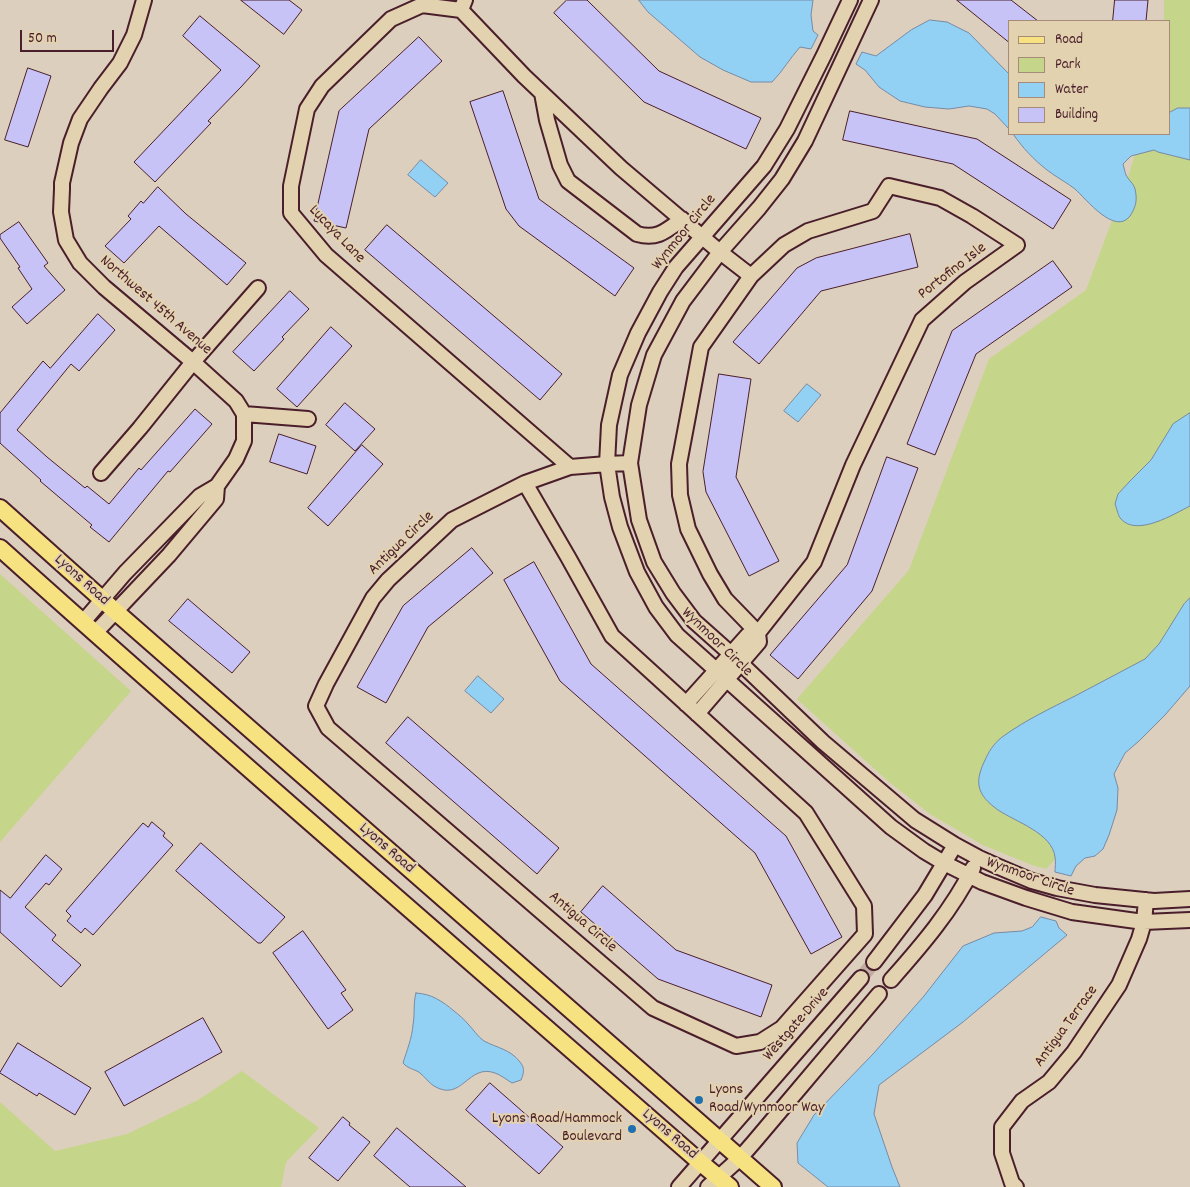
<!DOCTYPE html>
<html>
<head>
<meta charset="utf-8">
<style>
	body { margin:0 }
	#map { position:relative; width:1190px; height:1187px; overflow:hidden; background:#ddcfbd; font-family:Dekko,sans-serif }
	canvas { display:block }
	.legend { position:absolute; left:1008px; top:20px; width:162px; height:115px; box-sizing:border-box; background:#e3d2af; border:1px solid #a68a7a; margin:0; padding:6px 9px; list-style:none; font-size:15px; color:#4a1f2b }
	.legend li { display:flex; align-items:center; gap:10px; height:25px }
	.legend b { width:25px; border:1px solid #a68a7a }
	.scale { position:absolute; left:20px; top:30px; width:94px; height:22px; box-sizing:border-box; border:2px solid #4a1f2b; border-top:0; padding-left:6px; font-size:15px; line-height:18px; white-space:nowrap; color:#4a1f2b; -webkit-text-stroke:4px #e3d2af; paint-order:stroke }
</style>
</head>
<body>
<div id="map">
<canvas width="1190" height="1187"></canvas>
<ul class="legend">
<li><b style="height:6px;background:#f7e281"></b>Road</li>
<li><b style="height:14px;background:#c5d58a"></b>Park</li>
<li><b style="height:14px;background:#93d1f4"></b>Water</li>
<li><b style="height:14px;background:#c7c3f6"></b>Building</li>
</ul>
<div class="scale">50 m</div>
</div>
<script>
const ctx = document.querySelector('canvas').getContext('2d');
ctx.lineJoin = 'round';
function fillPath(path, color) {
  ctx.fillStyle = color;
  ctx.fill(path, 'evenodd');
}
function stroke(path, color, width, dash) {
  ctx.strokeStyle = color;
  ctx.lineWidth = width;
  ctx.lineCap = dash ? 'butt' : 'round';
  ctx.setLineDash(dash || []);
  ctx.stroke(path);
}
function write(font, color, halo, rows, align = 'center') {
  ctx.font = font + ' Dekko,sans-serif';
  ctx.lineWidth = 4;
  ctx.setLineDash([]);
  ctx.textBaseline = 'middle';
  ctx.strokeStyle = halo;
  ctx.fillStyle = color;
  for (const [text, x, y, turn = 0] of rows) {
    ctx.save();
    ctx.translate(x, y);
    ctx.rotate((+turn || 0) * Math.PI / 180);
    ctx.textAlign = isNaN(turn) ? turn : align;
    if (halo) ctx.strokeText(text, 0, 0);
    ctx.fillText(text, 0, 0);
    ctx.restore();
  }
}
const green = new Path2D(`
	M1164 0H1190V648L1064 850 1046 869 1032 865 983 845 930 814 888 781 797 699 909 570 989 359 1086 290 1127 181 1141 134H1169V21H1164Z
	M0 574 131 691 0 842Z
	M242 1071 319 1128 286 1162 281 1187H0V1102L55 1151 127 1134 198 1100Z`);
const water = new Path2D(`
	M639 0H813L811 15 813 31 818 35 811 49 800 47C790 58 783 71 772 82H751L723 70 700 57 648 12Z
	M930 20 947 22 969 33 1009 74V129L995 114 987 109 969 106 949 109 925 107 900 101 879 87 865 70 856 64 862 52 876 56 911 30Z
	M1178 108H1190V160L1158 152 1154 150 1131 156 1123 164C1124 168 1125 172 1126 175 1131 184 1135 183 1136 195 1137 203 1134 210 1130 216 1115 236 1086 199 1075 189 1066 182 1056 177 1047 170 1033 159 1023 148 1013 134H1169V113Z
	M421 160 448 183 435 197 408 175Z
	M807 384 821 395 798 422 784 411Z
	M1190 413V506C1174 514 1137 537 1121 519 1118 516 1117 509 1115 504L1118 494 1130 481 1151 460 1173 424Z
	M1190 598V686L1165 715 1139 741 1125 753 1114 774 1118 788 1117 810 1109 835 1103 849 1095 856 1085 858 1076 866 1071 876 1055 872C1055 867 1056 862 1055 857 1052 833 1016 822 998 810 976 794 974 782 986 758 990 749 996 741 1005 735 1026 720 1051 708 1075 696 1098 684 1122 671 1145 659L1159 644 1184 604Z
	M478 676 504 699 491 713 465 691Z
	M1041 917 1056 921 1059 928 1067 935 963 1022 879 1085 874 1114 892 1167 900 1187H828L798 1163 797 1143 814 1115 873 1054 924 996 963 946 994 933 1022 931 1032 927Z
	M416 993C432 994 442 1001 454 1011 459 1015 464 1019 468 1024 474 1030 477 1036 484 1041 497 1048 510 1049 520 1062 525 1068 524 1073 521 1080L512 1083C507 1080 501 1075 495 1073 468 1063 462 1103 434 1086 429 1083 425 1077 420 1073 415 1069 408 1069 403 1063 407 1050 412 1038 413 1025 415 1014 413 1004 416 993Z`);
const building = new Path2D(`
	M241 0H289L302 10 284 34Z
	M567 0H587L659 71 761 118 746 149 644 102 554 13Z
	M957 0H1011L1038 21H1009V42Z
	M1115 0H1148L1146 21H1113Z
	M200 16 260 66 241 87 208 121 211 123 155 182 134 162 221 70 183 36Z
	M419 37 442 61 369 129 346 228 314 221 339 111Z
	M28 68 51 76 28 147 5 140Z
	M503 91 539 199 634 268 615 296 519 226 506 209 470 102Z
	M850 111 977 139 1071 200 1053 229 953 164 843 140Z
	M158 187 186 214 246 263 227 285 159 226 124 263 105 246 131 219 128 216 141 201 143 203Z
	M19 222 48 263 44 266 65 290 27 324 12 307 32 289 18 268 20 267 0 238V235Z
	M387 225 562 374 540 400 365 250Z
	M910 234 918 267 821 291 759 364 733 342 797 268 816 258Z
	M1053 261 1072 287 976 354 935 455 907 444 952 331Z
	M290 291 309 309 282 337 284 339 254 371 233 352Z
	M98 314 115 330 79 371 71 364 17 430 47 457 85 488 87 486 109 504 139 468 141 470 195 409 212 424 170 472 168 471 109 542 90 527 92 525 40 481 41 480 0 443V413L43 361 50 368Z
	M331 327 352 346 297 407 277 389Z
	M719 374 751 379 736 477 779 561 749 576 706 492 703 472Z
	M345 403 375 429 355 451 326 425Z
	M279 434 316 446 307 474 270 462Z
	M362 445 383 464 328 526 308 508Z
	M887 457 918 468 872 591 798 679 770 655 847 565Z
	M472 548 493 573 428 627 386 703 357 687 403 606Z
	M534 562 591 664 786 836 842 937 811 954 755 853 560 681 504 580Z
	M188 599 250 652 232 673 169 621Z
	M408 717 559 848 537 874 386 743Z
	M152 822 165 833 163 836 173 845 93 935 85 928 81 933 67 921 71 916 66 911 143 823 148 827Z
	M201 843 285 917 261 943H258L176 871Z
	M46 855 62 869 49 885 46 883 25 907 56 935 52 940 81 965 61 987 0 932V890L10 898Z
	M603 886 676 950 772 985 761 1017 658 979 581 912Z
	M303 931 346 990 341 993 353 1010 328 1029 273 953Z
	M203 1018 222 1052 124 1106 105 1072Z
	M18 1043 91 1088 75 1115 39 1093 37 1096 0 1073Z
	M490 1083 563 1147 539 1174 466 1110Z
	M343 1117 350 1123 349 1125 370 1142 338 1181 309 1158Z
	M397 1128 466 1187H410L374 1156Z`);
const minorTunnel = new Path2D(`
	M861 978 874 962`);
const minor = new Path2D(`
	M144 0 134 35 120 63 101 88 80 119 71 143 62 183V189L61 212 66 240 80 263 104 287 193 362 236 401 244 414
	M465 0 461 10 422 5 391 19 322 86 307 109 291 186V213L326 255 570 467
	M850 0 824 55 787 129 764 166 676 267 660 292 638 333 620 375 609 425 607 464 612 497 620 527 637 572 656 607 677 635 891 827 924 851 944 863 982 882 1026 898 1072 912 1129 920 1144 922 1190 920
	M871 0 805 141 782 179 759 208 720 252 683 301 654 355 639 405 630 463 639 520 654 562 673 593 694 621 731 654 823 742 915 820 955 845 979 858 999 867 1032 881 1057 888 1095 895 1154 901 1190 899
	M461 10 524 76 621 168 720 252 751 276
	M542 93 547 120 560 165 568 181 637 234C657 240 666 231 682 219
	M244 414 308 419
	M101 473 140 428 193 362 258 288
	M525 483 568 557 612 636 806 813 864 906 865 934 782 1028 760 1042 736 1046 653 1008 328 728 316 706 326 684 373 598 388 580 452 520Z
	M525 483 570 467 607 464 630 463
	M83 622 125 573 200 496 217 486 236 459 244 441V414
	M95 633 169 555 216 499 217 486
	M686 704 731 654 748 635 758 633 814 562 853 465 922 320 965 282 1017 245 972 216 940 198 889 186 873 211 808 231 784 245 751 276 701 347 679 464 680 495 688 529 710 574 725 599 758 633 759 642 697 714
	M874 962 925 895 955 845
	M891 980C922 945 952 910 973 868
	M679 1187 861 978
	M708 1187 740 1158 754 1142 879 994
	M1016 1187 1012 1183 1002 1153V1127L1022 1101 1049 1082 1074 1052 1119 985 1139 939 1144 922 1146 900`);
const major = new Path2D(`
	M0 508 115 611 773 1187
	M0 548C231 756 467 958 701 1163L730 1187`);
const markers = [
	[699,1100,5,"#1f6fb2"],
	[632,1129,5,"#1f6fb2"]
];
const streetNames = [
	["Wynmoor Circle",685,233,-51],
	["Lucaya Lane",336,235,46],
	["Portofino Isle",953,272,-38],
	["Northwest 45th Avenue",155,306,41],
	["Antigua Circle",402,544,-44],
	["Lyons Road",81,581,42],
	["Wynmoor Circle",716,643,44],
	["Lyons Road",386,849,41],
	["Wynmoor Circle",1030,878,19],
	["Antigua Circle",582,923,41],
	["Westgate Drive",797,1025,-49],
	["Antigua Terrace",1067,1027,-54],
	["Lyons Road",669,1135,41]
];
const poiNames = [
	["Lyons",709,1091],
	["Road/Wynmoor Way",709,1109],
	["Lyons Road/Hammock",622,1120,"right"],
	["Boulevard",622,1138,"right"]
];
fillPath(green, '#c5d58a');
fillPath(water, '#93d1f4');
stroke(water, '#768aa4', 1);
fillPath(building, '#c7c3f6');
stroke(building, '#4a1f2b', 1);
stroke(minorTunnel, '#c0aca0', 14, [14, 7]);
stroke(minor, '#4a1f2b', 18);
stroke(major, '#4a1f2b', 20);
stroke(minor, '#e3d2af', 14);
stroke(major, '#f7e281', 16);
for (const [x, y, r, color] of markers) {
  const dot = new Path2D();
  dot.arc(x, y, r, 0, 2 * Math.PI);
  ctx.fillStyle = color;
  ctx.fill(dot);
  stroke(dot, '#e3d2af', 2);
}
write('16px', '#4a1f2b', '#e3d2af', streetNames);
write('16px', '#4a1f2b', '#e3d2af', poiNames, 'left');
</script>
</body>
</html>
